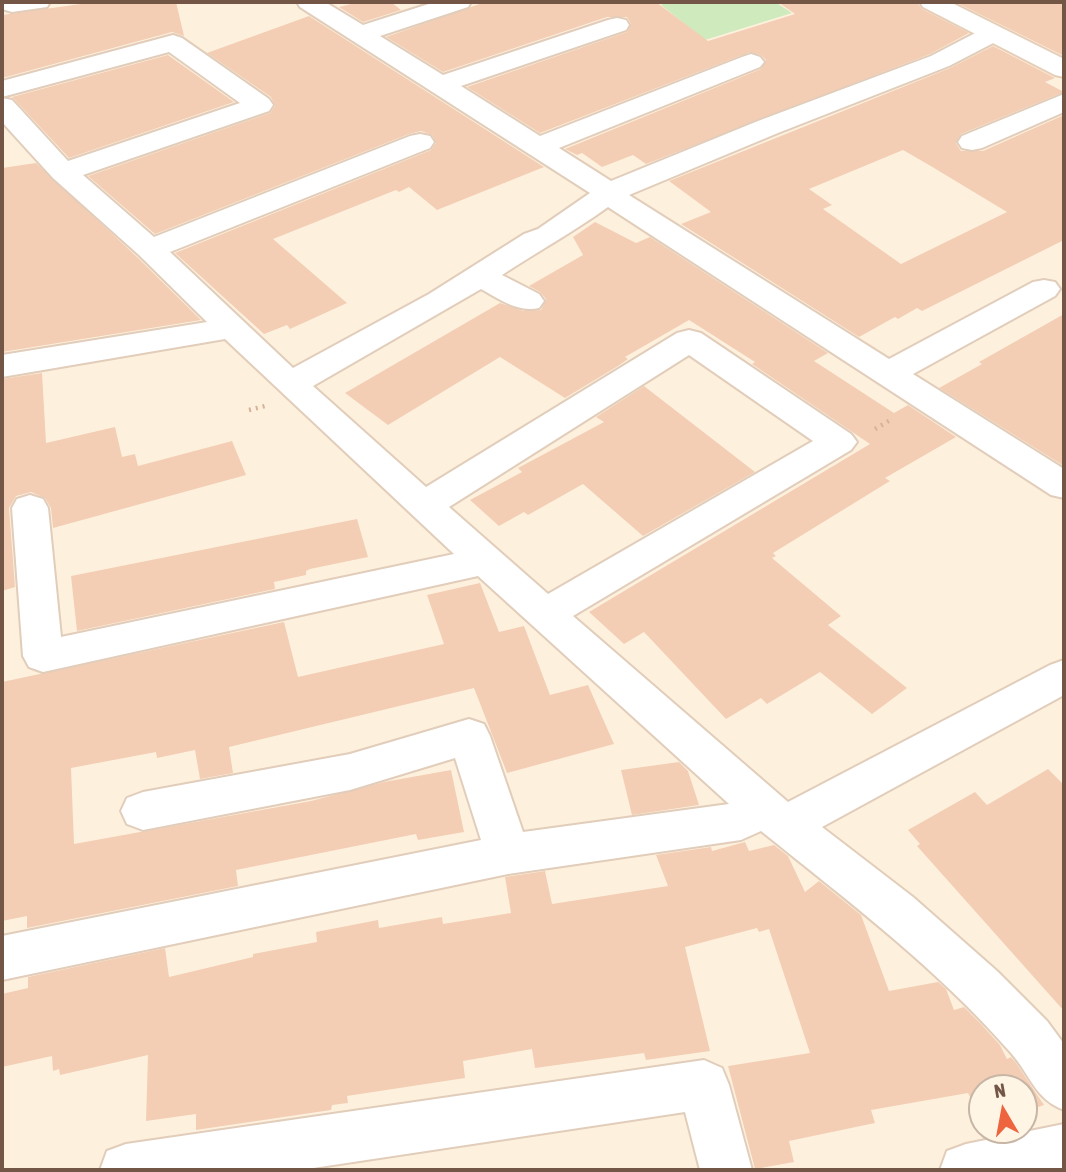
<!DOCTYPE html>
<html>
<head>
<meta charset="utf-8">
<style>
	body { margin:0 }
	#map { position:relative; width:1066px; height:1172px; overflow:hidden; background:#fdf1de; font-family:"Asap Condensed",sans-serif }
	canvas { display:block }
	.frame { position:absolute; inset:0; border:4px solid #745646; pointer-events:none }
	.north { position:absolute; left:968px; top:1074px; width:70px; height:70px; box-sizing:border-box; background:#fff5e5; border:2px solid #c7b5a5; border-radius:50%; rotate:350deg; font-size:19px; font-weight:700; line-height:28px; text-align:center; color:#745646 }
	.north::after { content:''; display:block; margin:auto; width:24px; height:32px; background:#ed643e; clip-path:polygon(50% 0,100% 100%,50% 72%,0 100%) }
</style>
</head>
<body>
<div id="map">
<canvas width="1066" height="1172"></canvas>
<div class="frame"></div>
<div class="north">N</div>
</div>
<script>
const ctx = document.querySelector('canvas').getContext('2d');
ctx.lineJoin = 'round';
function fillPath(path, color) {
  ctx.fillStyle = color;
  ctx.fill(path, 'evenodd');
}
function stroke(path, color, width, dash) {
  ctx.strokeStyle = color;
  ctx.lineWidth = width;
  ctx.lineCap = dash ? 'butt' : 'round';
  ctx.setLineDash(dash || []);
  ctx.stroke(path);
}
const green = new Path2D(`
	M666 2H775L792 13 705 40 661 5Z`);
const building = new Path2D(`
	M95 2H176L184 36 172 32 2 78V15Z
	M359 2H391L401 10 363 22 339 7Z
	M485 2H656L708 41 795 14 778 2H917L922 9 969 33 930 54 646 164 633 155 602 167 582 153 577 155 565 149 761 69 766 60 761 55 750 52 540 133 467 87 627 32 631 24 627 17H607L443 72 386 37Z
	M955 2H1064V56Z
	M309 16 544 167 437 210 409 187 399 192 396 190 273 239 347 303 290 329 287 325 264 334 175 253 431 150 436 143 432 135 421 131 409 134 155 234 88 176 270 113 275 106 271 97 207 53Z
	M993 46 1055 78 1045 82 1064 92 961 134 956 143 961 151H983L1064 115V240L922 311 917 308 898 319 895 317 859 337 681 224 711 212 669 181 950 68ZM903 150 929 165 1007 212 901 264 823 209 832 205 809 189Z
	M168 55 234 102 69 158 12 97Z
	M36 163 137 257 201 320 2 352V168Z
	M595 222 636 243 650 237 828 353 814 361 894 413 908 405 956 437 885 478 890 481 773 553 776 556 772 558 841 616 828 625 907 688 872 714 820 672 767 704 761 698 726 719 644 632 624 644 589 612 870 444 752 364 755 362 689 320 625 357 628 359 618 366 565 398 500 357 388 425 345 393 500 303 523 311 541 310 546 299 540 292 529 286 583 255 573 237Z
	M1064 314V466L939 388 982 364 979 362Z
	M42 373 46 443 115 427 122 457 135 454 138 466 232 441 246 475 53 528 51 508 45 498 31 492 16 496 9 508 15 587 2 591V379Z
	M644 386 755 472 643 536 583 484 528 515 524 512 499 526 470 500 522 472 518 468 604 422 596 417Z
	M357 519 368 557 310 569 306 571V575L274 582 275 589 77 631 71 576Z
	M480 583 499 632 524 626 550 695 588 685 614 744 507 773 474 688 229 747 233 773 200 779 195 750 157 758 156 752 71 768 74 844 311 801 384 782 451 770 464 832 418 840 416 834 236 870 238 886 27 928V916L2 921V682L284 622 298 677 444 644 427 595Z
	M679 762 688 771 699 805 632 815 621 770Z
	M1048 769 1064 785V1011L917 846 920 844 908 830 975 792 987 805Z
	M745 842 749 851 774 845 788 856 805 892 819 881 861 915 889 991 938 982 946 989 954 1010 964 1007 981 1024 1000 1045 1007 1059 1011 1057 1016 1063 1044 1105 1024 1112V1088H982V1120L968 1093 871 1110 875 1123 789 1141 794 1162 755 1169 728 1066 810 1053 769 929 759 932 757 928 685 947 710 1051 646 1060 644 1053 535 1068 532 1049 463 1061 465 1078 347 1096 348 1103 332 1105 331 1110 196 1130V1114L146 1121 148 1055 60 1075 59 1069 53 1071 52 1056 2 1067V994L28 988V977L165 948 169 977 253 957V954L317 942 316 932 378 920 379 928 442 917 443 924 511 913 505 877 545 871 552 904 668 886 656 855 711 847 712 851Z`);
const pathFar1 = new Path2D(`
	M244 2H262`);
const path = new Path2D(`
	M249 410 265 406
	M875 429 892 419`);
const street = new Path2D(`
	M2 2H50L47 7 12 12 2 9Z
	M297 2H325L363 25 435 2H471L468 7 380 36 443 75 608 20 617 18 626 20 629 25 626 30 461 86 540 136 742 57 751 54 760 57 764 62 760 67 559 148 611 181 758 121 931 56 983 29 992 26 1001 29 1005 34 1001 39 949 66 778 133 629 195 889 359 1033 282 1044 280 1055 282 1060 289 1055 296 913 374 1064 469V498L1051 495 608 207C573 232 537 252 502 275L539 294 544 301 539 308C518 313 499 299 481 289L313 386 426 487 677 333 689 330 701 333 851 434 857 442 851 450 573 616 788 802 1050 665 1064 660V695L822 827 913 897 997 971 1047 1021 1064 1044V1110C1035 1099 1031 1076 1011 1053 938 969 848 901 761 831L741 840 508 874 2 980V936L481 840 455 758 350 790 143 830 127 824 121 811 127 798 143 792 350 754 469 719 484 724 490 736 523 832 729 804 478 576 43 672 29 667 23 656 12 508 17 499 30 495 43 499 48 508 61 637 454 554 225 339 2 377V355L207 322 139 255 53 178 2 122V98L12 100 68 161 240 103 169 52 2 97V81L173 35 182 38 269 99 273 105 269 111 83 175 154 237 410 136 420 134 430 136 434 142 430 148 170 252 293 368 429 294 524 234 538 229 590 193 300 7ZM689 355 813 441 548 594 449 507Z
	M1064 94V112L982 148 972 150 962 148 958 142 962 136Z
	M704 1060 722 1068 729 1085 752 1170H700L685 1112 300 1170H100L107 1151 126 1144Z
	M1064 1124V1170H940L947 1151 966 1144Z`);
const secondary = new Path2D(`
	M920 2H950L1064 59V77L1055 75 923 7Z`);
fillPath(green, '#cfeabd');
fillPath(building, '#f3ceb5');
stroke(street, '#e1cdba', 4);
stroke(secondary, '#e6ceb8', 4);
stroke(pathFar1, '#d8b199', 3.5, [1, 3.5]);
stroke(path, '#d8b199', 4.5, [2, 5]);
fillPath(street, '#fff');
fillPath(secondary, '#fff');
</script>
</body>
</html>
